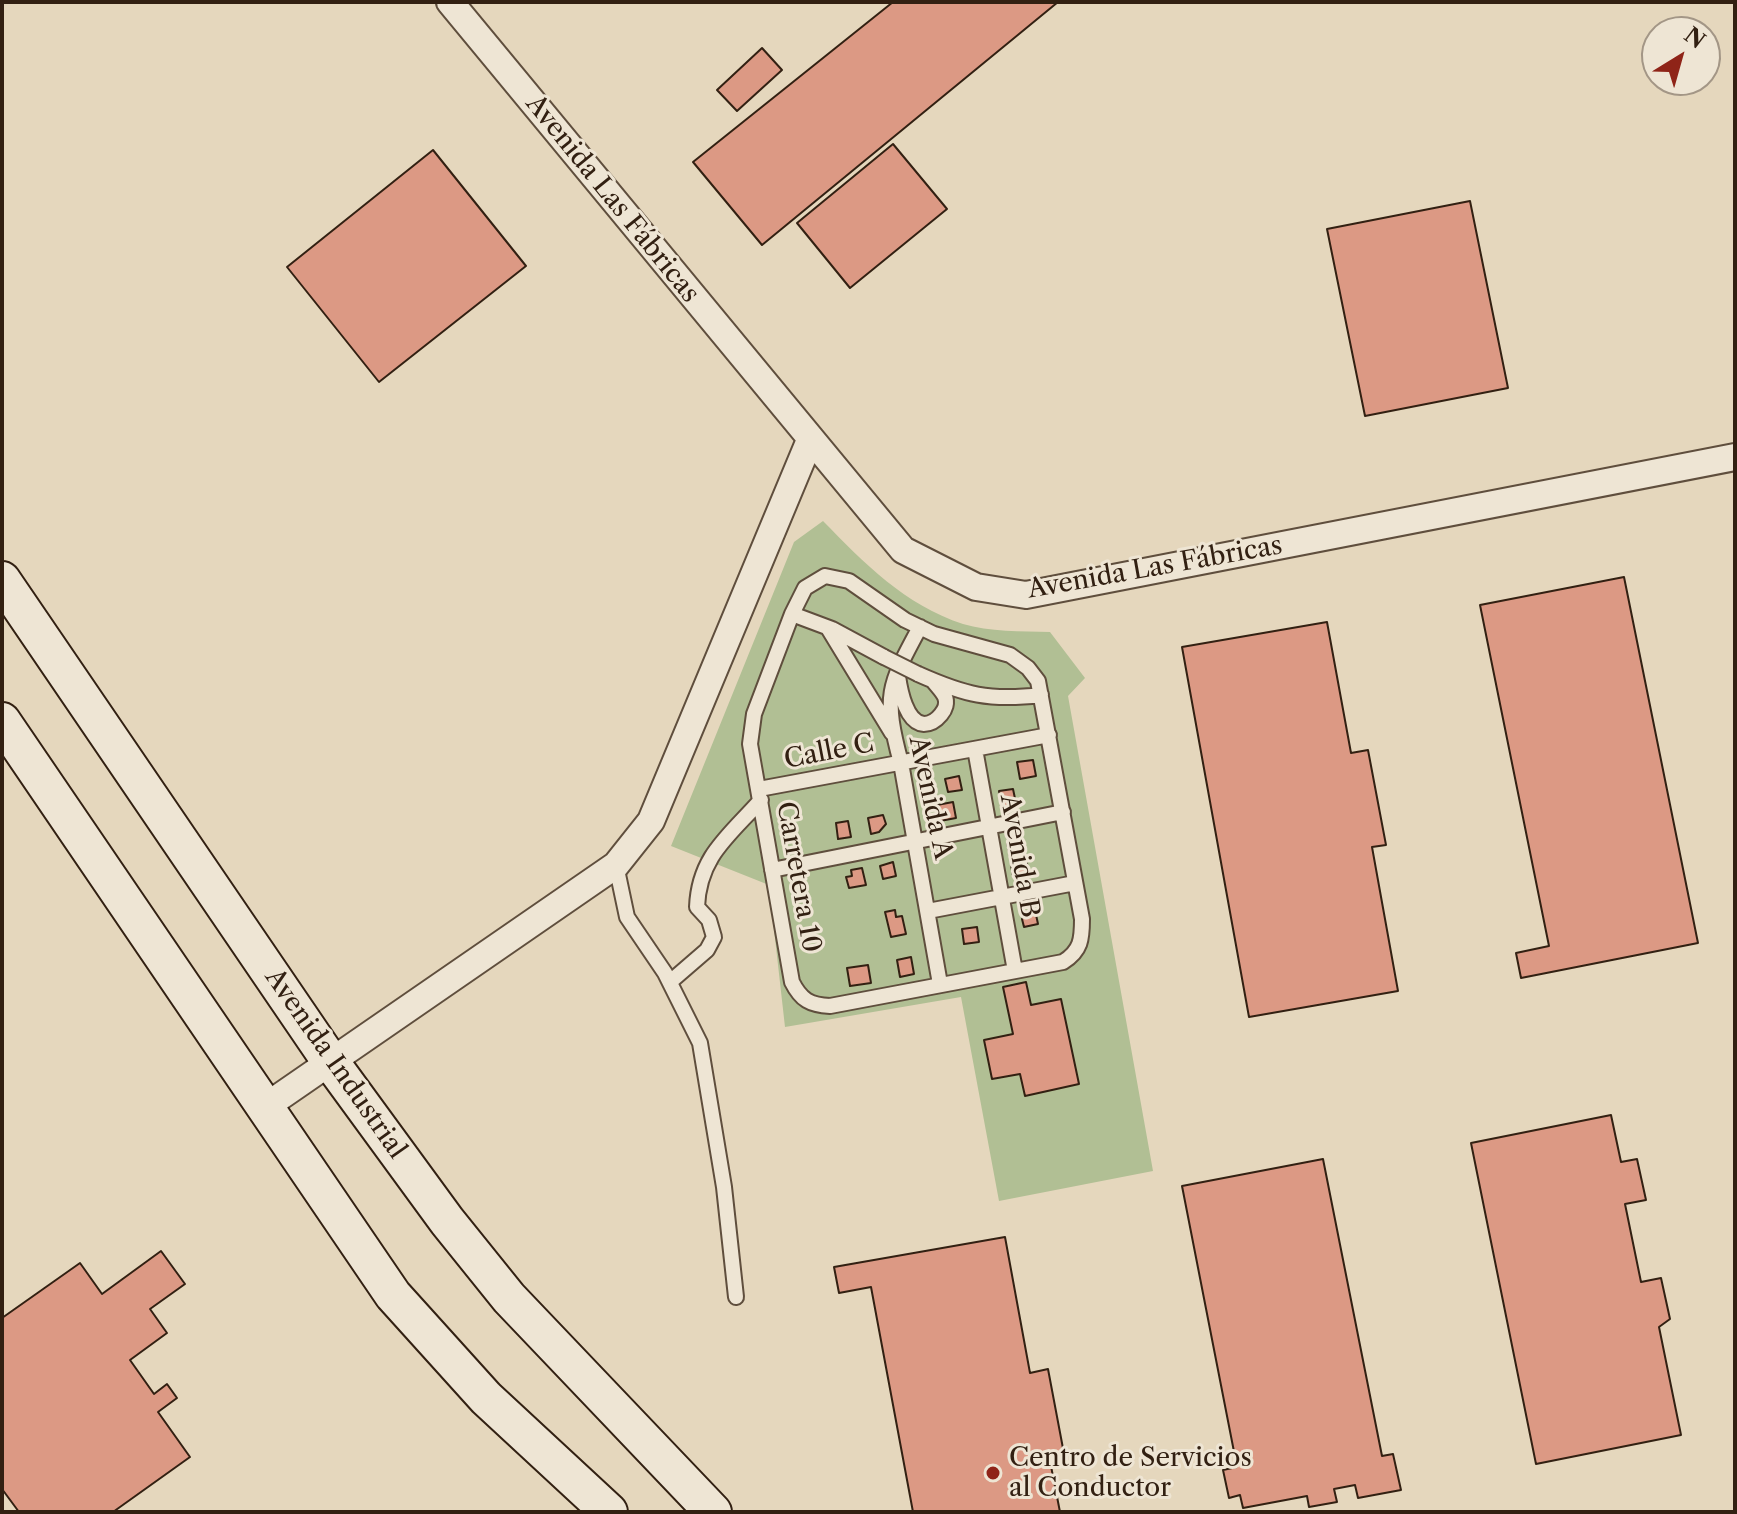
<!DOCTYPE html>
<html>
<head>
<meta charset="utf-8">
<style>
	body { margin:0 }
	#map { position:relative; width:1737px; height:1514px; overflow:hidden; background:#e5d7bd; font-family:"Libre Caslon Text",serif }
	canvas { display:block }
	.frame { position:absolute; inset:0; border:4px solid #322012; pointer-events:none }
	.north { position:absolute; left:1641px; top:16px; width:80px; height:80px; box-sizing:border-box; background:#eee5d4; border:2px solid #a39686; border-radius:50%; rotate:37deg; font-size:22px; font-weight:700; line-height:32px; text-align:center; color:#322012 }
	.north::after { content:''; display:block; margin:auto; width:28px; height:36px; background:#8f2418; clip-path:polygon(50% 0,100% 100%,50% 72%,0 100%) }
</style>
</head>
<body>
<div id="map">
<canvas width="1737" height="1514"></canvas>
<div class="frame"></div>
<div class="north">N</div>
</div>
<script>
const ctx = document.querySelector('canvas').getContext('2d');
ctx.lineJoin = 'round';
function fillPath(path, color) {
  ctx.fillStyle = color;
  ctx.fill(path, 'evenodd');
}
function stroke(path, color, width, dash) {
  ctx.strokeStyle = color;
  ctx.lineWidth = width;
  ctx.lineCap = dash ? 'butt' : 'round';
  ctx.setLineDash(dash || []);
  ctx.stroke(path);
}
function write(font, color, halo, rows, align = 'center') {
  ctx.font = font + ' "Libre Caslon Text",serif';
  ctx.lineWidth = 6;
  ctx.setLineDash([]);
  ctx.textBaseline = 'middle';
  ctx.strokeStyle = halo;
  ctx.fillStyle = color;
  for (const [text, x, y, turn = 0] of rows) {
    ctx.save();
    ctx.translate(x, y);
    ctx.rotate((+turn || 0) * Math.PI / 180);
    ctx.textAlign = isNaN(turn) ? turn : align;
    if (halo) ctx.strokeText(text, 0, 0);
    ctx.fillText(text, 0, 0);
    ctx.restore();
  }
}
const green = new Path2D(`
	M823 521C864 563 905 605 963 624 989 632 1022 631 1050 632L1085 678 1068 696 1153 1171 999 1201 961 997 785 1027 769 885 671 846 794 542Z`);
const building = new Path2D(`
	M893 2H1058L762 245 693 162Z
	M762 48 782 70 737 111 717 90Z
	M893 144 947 209 850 288 797 223Z
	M433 150 526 266 379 382 287 267Z
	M1470 201 1508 388 1365 416 1327 229Z
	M1624 577 1698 943 1521 978 1516 953 1549 946 1480 605Z
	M1327 622 1351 753 1368 750 1386 845 1372 847 1398 991 1249 1017 1182 647Z
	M1033 760 1036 776 1020 779 1017 762Z
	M959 776 962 790 948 792 945 779Z
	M1013 789 1017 808 1003 811 999 791Z
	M953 802 956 818 940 821 937 805Z
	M883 815 886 824 879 832 871 834 868 818Z
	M848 821 851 837 838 839 836 823Z
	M1020 840 1023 853 1010 856 1007 843Z
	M893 862 896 876 883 879 880 866Z
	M1027 863 1029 879 1019 880 1013 876 1011 865Z
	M862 868 866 885 849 888 846 877 852 876 851 870Z
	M895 910 896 917 902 916 906 934 891 937 885 912Z
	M1035 910 1038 924 1024 927 1022 919 1026 912Z
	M977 927 979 942 964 944 962 929Z
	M911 957 914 974 900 977 897 960Z
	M868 965 871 983 850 986 847 968Z
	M1026 982 1031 1005 1061 999 1079 1084 1025 1096 1020 1074 992 1079 984 1040 1013 1034 1003 987Z
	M1611 1115 1621 1162 1637 1159 1646 1200 1625 1204 1641 1282 1661 1278 1670 1319 1659 1327 1681 1435 1536 1464 1471 1143Z
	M1323 1159 1382 1456 1393 1454 1401 1490 1358 1498 1355 1485 1334 1489 1337 1502 1309 1507 1307 1496 1243 1508 1240 1495 1229 1498 1223 1470 1237 1467 1182 1186Z
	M1005 1237 1030 1373 1048 1369 1065 1459 1050 1461 1060 1512H913L871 1287 839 1293 834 1267Z
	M161 1251 185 1284 150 1309 167 1333 130 1360 154 1394 167 1384 177 1398 158 1412 190 1457 113 1512H19L2 1489V1318L80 1263 102 1294Z`);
const lane = new Path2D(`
	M825 576 849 581 905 620 934 634 1010 655 1028 668 1038 681 1082 919C1082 939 1081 951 1063 962L830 1006C810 1005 801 1000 792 982L750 744 754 714 792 614 805 588Z
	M792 614 832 629 884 657
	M920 627C888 686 883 696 901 763L940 984
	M828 628 892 733
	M918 674C965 695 989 701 1041 695
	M898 676C900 690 906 723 924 724 936 724 950 708 945 697 943 692 937 686 934 682
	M975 749 1015 971
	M759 789 1049 735
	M616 865 627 917 665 973 700 1043 724 1187 736 1297
	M772 870 1063 812
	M928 911 1075 883
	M670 982 707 950 714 937 709 920 697 907C699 856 729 836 761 800`);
const street = new Path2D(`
	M450 2 903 550 976 587 1026 595 1735 457
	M265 1107 616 865 651 821 810 440`);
const secondary = new Path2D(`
	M2 580 330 1061 447 1221 509 1298 713 1512
	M2 721 393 1295 486 1398 609 1512`);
const laneBridge = new Path2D(`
	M884 657 918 674`);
const markers = [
	[993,1473,8,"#8f2418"]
];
const streetNames = [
	["Avenida Las Fábricas",612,199,51],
	["Avenida Las Fábricas",1155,568,-10],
	["Calle C",829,752,-11],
	["Avenida A",930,798,78],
	["Avenida B",1019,856,80],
	["Carretera 10",798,877,80],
	["Avenida Industrial",335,1064,55]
];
const poiNames = [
	["Centro de Servicios",1009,1458],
	["al Conductor",1009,1488]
];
fillPath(green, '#b1bf94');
fillPath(building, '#dc9984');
stroke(building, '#322012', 2);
stroke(lane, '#5f4e3d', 18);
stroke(street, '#5f4e3d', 30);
stroke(secondary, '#322012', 40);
stroke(lane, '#eee5d4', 14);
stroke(street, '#eee5d4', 26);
stroke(secondary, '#eee5d4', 36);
stroke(laneBridge, '#5f4e3d', 18, []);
stroke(laneBridge, '#eee5d4', 14);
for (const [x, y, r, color] of markers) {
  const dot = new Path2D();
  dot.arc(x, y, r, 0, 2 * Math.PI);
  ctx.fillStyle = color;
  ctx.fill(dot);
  stroke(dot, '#eee5d4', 3);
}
write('26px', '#322012', '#eee5d4', streetNames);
write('26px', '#322012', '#eee5d4', poiNames, 'left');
</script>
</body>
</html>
